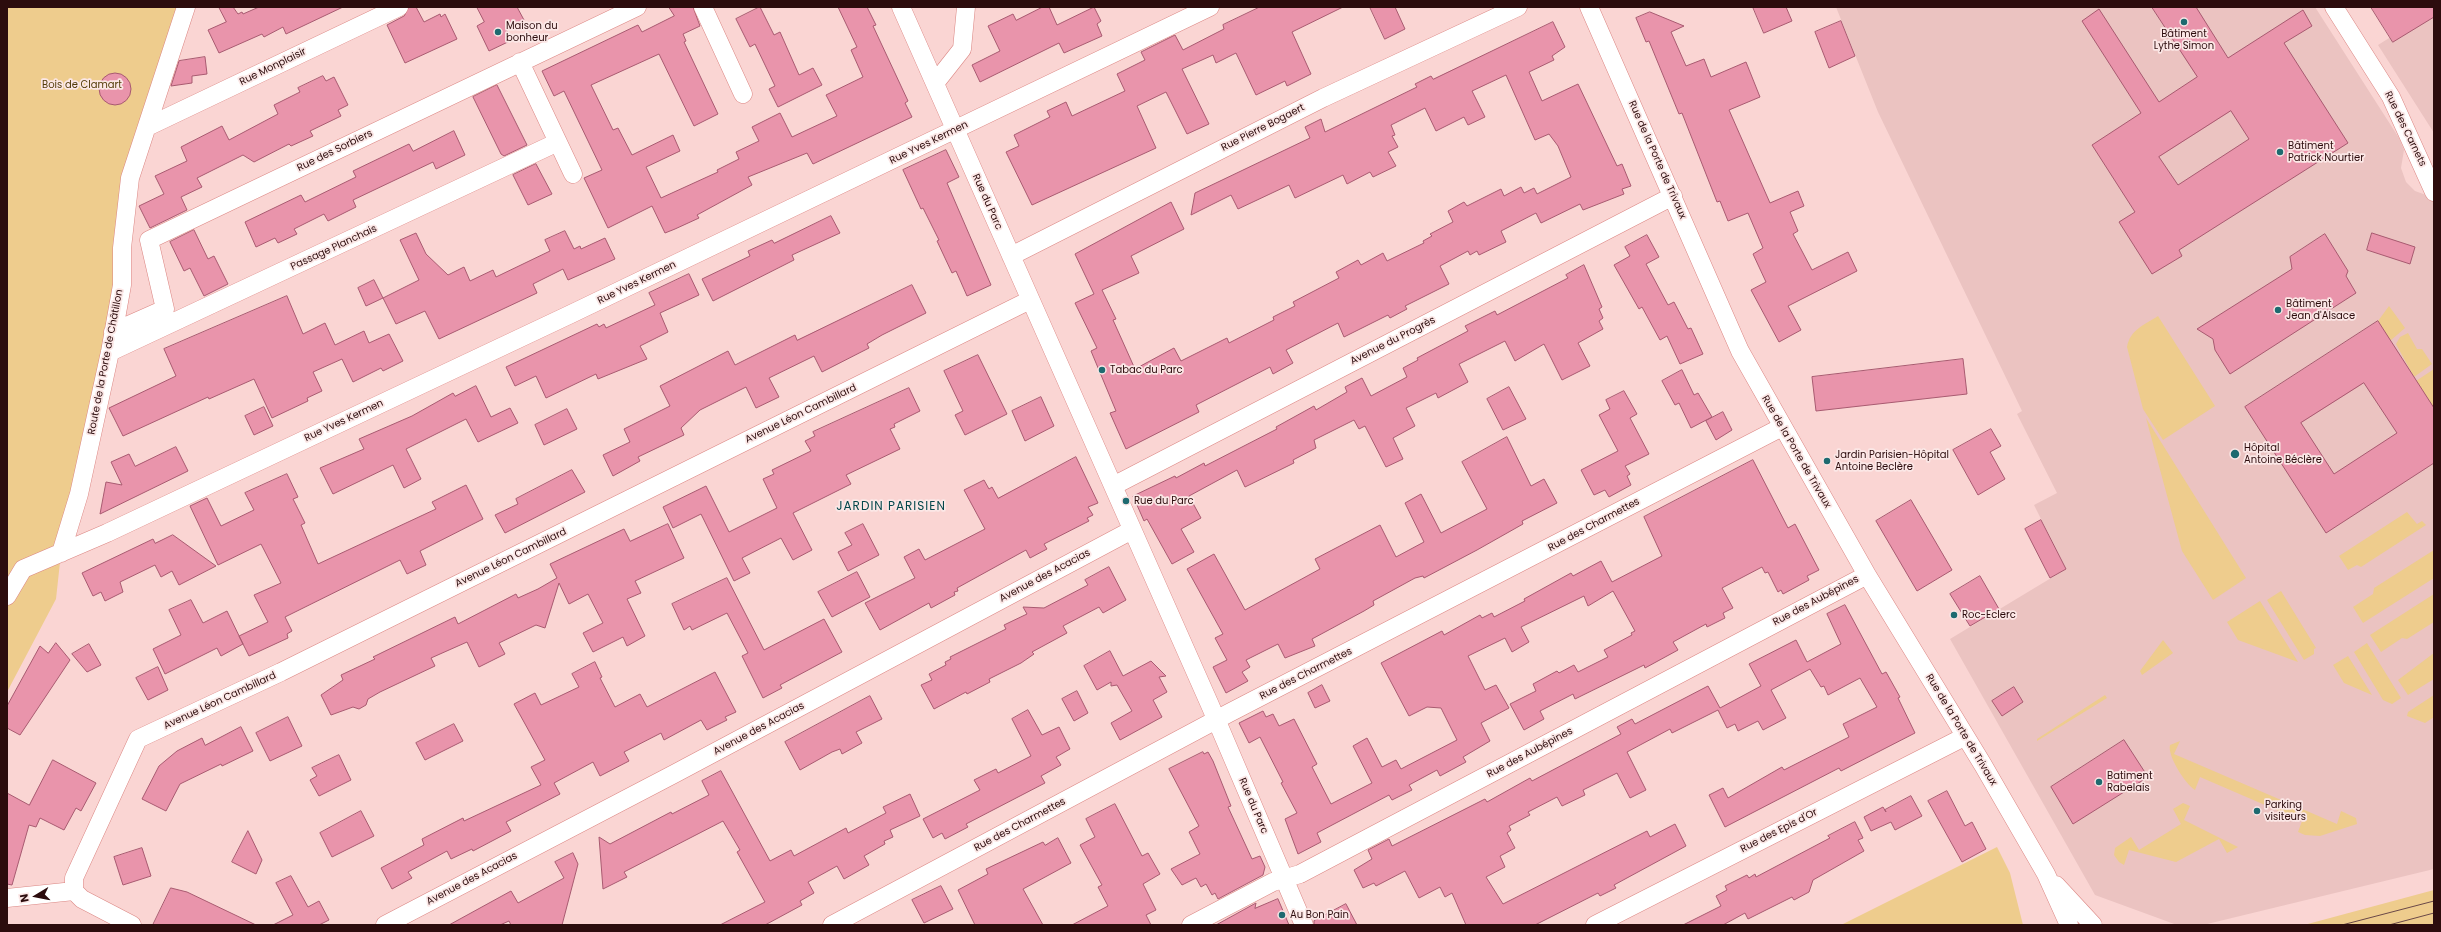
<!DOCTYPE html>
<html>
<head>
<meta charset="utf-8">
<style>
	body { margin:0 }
	#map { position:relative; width:2441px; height:932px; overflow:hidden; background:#fad5d3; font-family:Poppins,sans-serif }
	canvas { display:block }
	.frame { position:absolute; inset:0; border:8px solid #2c0c0d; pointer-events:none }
	.north { position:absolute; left:16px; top:876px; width:40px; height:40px; -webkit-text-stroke:3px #fbe7e6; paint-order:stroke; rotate:260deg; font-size:11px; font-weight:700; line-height:16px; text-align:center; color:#2c0c0d }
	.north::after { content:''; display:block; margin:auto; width:14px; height:18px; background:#2c0c0d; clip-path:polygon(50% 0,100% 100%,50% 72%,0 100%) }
</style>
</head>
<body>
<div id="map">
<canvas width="2441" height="932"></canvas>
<div class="frame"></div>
<div class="north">N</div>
</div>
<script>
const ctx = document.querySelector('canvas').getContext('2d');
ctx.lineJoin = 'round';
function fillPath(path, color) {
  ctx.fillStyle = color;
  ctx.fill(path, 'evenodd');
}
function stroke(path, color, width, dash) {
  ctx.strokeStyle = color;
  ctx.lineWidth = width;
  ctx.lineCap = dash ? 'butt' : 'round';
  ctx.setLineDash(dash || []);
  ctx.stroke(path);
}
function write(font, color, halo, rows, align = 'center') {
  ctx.font = font + ' Poppins,sans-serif';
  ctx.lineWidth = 3.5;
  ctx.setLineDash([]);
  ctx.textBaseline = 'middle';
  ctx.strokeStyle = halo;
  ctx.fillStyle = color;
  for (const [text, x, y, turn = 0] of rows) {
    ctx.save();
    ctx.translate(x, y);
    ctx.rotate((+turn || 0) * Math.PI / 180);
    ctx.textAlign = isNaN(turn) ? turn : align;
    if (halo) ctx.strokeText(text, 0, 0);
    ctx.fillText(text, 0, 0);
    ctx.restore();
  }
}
const built = new Path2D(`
	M1836 7H2315L2399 138 2404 150 2401 168 2406 182 2415 191 2426 195 2434 193V869L2203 925H2177L2095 895 1950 639 2066 569 2034 505 2057 493 2017 414 2022 411 1878 112Z
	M2434 10V133L2378 45Z`);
const green = new Path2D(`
	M7 7H184L130 178 122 248 61 553 56 599 7 692Z
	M2389 306 2405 328 2390 341 2378 321Z
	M2158 316 2215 406 2163 440 2143 409 2127 347C2130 330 2144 325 2158 316Z
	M2408 333 2417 349H2422L2432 364 2414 377 2396 344 2400 337Z
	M2434 369V408L2416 381Z
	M2146 418 2246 578 2213 600 2182 551Z
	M2407 512 2417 524 2422 521 2426 525 2361 567 2357 565 2348 570 2339 556Z
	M2434 550V578L2363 623 2353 607 2373 594 2374 588Z
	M2281 591 2316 648 2314 649V654L2304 660 2267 600Z
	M2434 594V622L2407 639 2402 638 2381 652 2370 635Z
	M2260 601 2298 662 2238 640 2227 622Z
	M2163 640 2173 653 2142 675 2140 671Z
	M2367 643 2401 698 2392 704 2383 700 2354 652Z
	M2434 653V679L2408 695 2398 680Z
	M2348 656 2372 695 2344 683 2333 665Z
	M2105 695 2107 698 2037 741V739Z
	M2434 695V717L2425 723 2407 716 2408 712Z
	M2180 741 2174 754 2337 824 2341 811 2356 818 2357 824 2320 836 2305 835 2298 832 2302 821 2200 777 2195 790C2185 784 2167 755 2170 745Z
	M2183 803 2190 806 2184 820 2238 847 2227 853 2219 839 2176 862 2129 850 2124 865 2119 862 2114 855 2115 848 2131 837 2139 850 2181 824 2173 809Z
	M1997 847 2010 873 2023 925H1841Z
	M2434 890V925H2304Z`);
const building = new Path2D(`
	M219 7H233L238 14 242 12 243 14 259 7H343L286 34 283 27 264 37 262 34 219 53 208 30 226 22Z
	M409 7H416L424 22 440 14 441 17 445 14 457 39 405 63 387 25 404 16Z
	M477 7H517L524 20 506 29 512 40 489 51 477 26 484 22Z
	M669 7H693L700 26 683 34 686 41 684 42 718 114 694 126 659 54 591 85 613 130 618 128 632 155 673 135 680 151 646 167 661 198 718 172 717 170 739 159 736 152 759 141 752 127 780 113 792 137 837 116 826 95 863 77 851 50 857 47 838 7H867L876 25 873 26 908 101 905 103 912 117 813 164 807 153 748 177 752 185 697 215 699 218 675 229 665 233 652 206 608 228 584 178 602 170 564 91 554 96 542 71 638 25 642 32 674 16Z
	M760 7 774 35 780 32 799 75 813 68 822 85 778 107 769 89 775 86 755 44 750 47 736 19Z
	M1043 7H1049L1057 25 1094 7 1101 21 1097 24 1102 36 1064 53 1059 43 980 82 972 65 1000 51 988 26 1013 14 1016 20Z
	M1260 7H1343L1292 32 1311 74 1287 86 1285 81 1256 95 1236 53 1216 63 1213 55 1182 69 1209 124 1187 134 1166 92 1137 106 1156 148 1032 205 1006 152 1019 146 1014 135 1050 117 1047 111 1066 102 1072 116 1125 91 1117 74 1145 60 1141 52 1175 35 1183 50 1224 29 1223 25Z
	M1370 7H1395L1405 29 1385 39Z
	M1753 7H1786L1792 21 1764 33Z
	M2152 7H2196L2228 58 2303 10 2312 26 2284 43 2348 143 2179 250 2182 256 2152 274 2119 222 2135 212 2092 145 2141 113 2082 21 2099 9 2159 102 2197 77ZM2231 111 2249 139 2178 185 2159 157Z
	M2371 7H2434V17L2393 42Z
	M1650 12 1684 26 1671 32 1686 66 1704 59 1711 77 1746 62 1760 97 1729 110 1770 203 1798 191 1804 206 1790 212 1798 231 1793 234 1812 270 1848 252 1857 271 1788 306 1801 330 1779 342 1751 290 1766 282 1753 254 1763 248 1748 213 1728 221 1720 201 1717 202 1682 113 1679 114 1649 41 1646 42 1636 18Z
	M1841 21 1855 56 1829 68 1815 32Z
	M1553 22 1565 47 1552 56 1554 60 1529 72 1542 101 1578 84 1617 166 1622 164 1631 186 1622 189 1624 194 1583 210 1580 204 1541 223 1536 213 1501 231 1506 242 1479 255 1477 251 1470 255 1468 251 1440 266 1449 284 1405 306 1407 309 1390 318 1388 315 1344 337 1338 323 1286 350 1293 363 1273 374 1270 367 1196 405 1199 412 1126 449 1110 413 1116 411 1091 351 1097 348 1075 303 1094 294 1075 254 1171 202 1184 229 1131 256 1139 273 1102 290 1116 319 1113 320 1135 369 1174 348 1181 361 1227 338 1229 343 1274 320 1273 317 1295 306 1293 302 1339 278 1336 272 1358 260 1361 265 1383 253 1387 261 1424 243 1423 241 1432 236 1430 234 1453 222 1448 211 1464 202 1467 206 1501 189 1504 196 1521 187 1524 193 1534 188 1537 194 1571 177 1558 146 1549 134 1535 140 1506 75 1472 91 1485 117 1468 125 1464 117 1436 131 1425 108 1391 125 1395 135 1392 136 1398 147 1388 152 1396 166 1373 177 1370 172 1347 184 1343 175 1295 198 1289 185 1238 209 1231 195 1191 215 1195 193 1310 138 1305 127 1321 119 1325 132 1417 87 1415 84 1431 76 1433 79Z
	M205 57 207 74 192 76V83L171 86 179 61Z
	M99 89a16 16 0 1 1 32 0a16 16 0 1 1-32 0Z
	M323 76 326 81 334 77 348 105 338 110 341 116 310 131 313 136 291 146 289 144 254 162 243 155 197 178 202 187 181 197 187 210 150 228 139 206 164 194 155 176 187 161 181 147 222 126 229 140 278 114 274 105 300 92 298 88Z
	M497 85 527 145 504 156 501 154 473 97Z
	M454 131 465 155 436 169 433 162 353 200 356 207 328 221 324 214 294 229 297 234 278 243 275 238 256 247 245 222 301 195 305 202 356 177 353 171 409 144 413 151Z
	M946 150 959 177 947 183 991 285 967 296 956 271 952 273 937 241 939 240 923 208 921 209 903 170Z
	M536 164 552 194 528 205 513 175Z
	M831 216 840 233 792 255 794 260 713 301 702 279 750 256 748 251 772 240 774 243Z
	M194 230 208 259 214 256 228 284 204 296 190 268 184 271 170 242Z
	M565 231 574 249 580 246 581 249 605 238 615 259 568 280 563 269 533 284 537 293 439 339 425 311 396 324 383 298 419 280 400 240 416 233 426 254 448 275 464 267 470 281 493 270 496 277 550 251 545 240Z
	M2372 233 2415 247 2410 264 2367 250Z
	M2325 234 2348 271 2346 276 2356 293 2230 374 2215 350 2213 339 2197 329 2292 269 2290 257Z
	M1647 235 1659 257 1646 264 1668 305 1674 302 1688 329 1691 328 1703 354 1680 364 1667 336 1660 340 1642 307 1639 309 1614 265 1630 256 1625 247Z
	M1584 265 1602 307 1599 309 1603 318 1599 321 1603 329 1578 343 1590 366 1562 380 1544 344 1515 361 1505 341 1459 364 1468 382 1438 398 1436 393 1406 408 1415 426 1393 438 1403 459 1386 467 1365 426 1359 429 1354 420 1314 440 1316 448 1293 460 1294 463 1245 487 1237 470 1189 496 1201 518 1181 529 1194 552 1172 564 1147 519 1144 521 1133 496 1175 476 1176 478 1204 463 1205 466 1277 429 1276 427 1314 406 1316 410 1347 392 1345 387 1362 378 1371 396 1407 377 1403 368 1418 360 1417 358 1468 331 1465 326 1495 311 1497 315 1568 278 1566 275Z
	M689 274 699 295 660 313 668 332 640 346 647 359 598 379 596 374 546 398 536 376 515 386 506 367 597 324 599 327 604 324 606 328 655 305 649 293Z
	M374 280 383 298 366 306 358 288Z
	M912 285 926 313 882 335 867 344 869 348 822 372 814 356 769 378 779 397 756 408 746 387 700 410 681 428 684 435 638 457 640 461 613 476 603 455 630 442 624 429 670 406 660 386 728 351 735 365 795 335 797 340Z
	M287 296 303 334 325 323 335 345 364 331 369 343 389 334 403 361 383 371 381 368 353 382 342 359 313 372 322 391 307 398 308 401 272 418 254 379 209 399 208 397 123 436 109 408 176 376 164 349Z
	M2378 321 2434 408V463L2326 533 2245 407ZM2364 383 2397 433 2334 474 2301 423Z
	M978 355 1007 414 965 435 955 415 963 411 944 371Z
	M1963 359 1967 394 1816 411 1812 377Z
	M1682 370 1694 395 1698 393 1712 417 1691 428 1679 403 1675 405 1662 381Z
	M476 386 491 417 510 408 518 423 478 442 466 419 406 449 421 479 404 488 393 465 333 494 320 468 364 449 359 439 412 416 453 393 455 396Z
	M1509 387 1526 419 1503 430 1487 399Z
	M909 388 920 411 894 424 895 427 890 429 900 449 846 475 851 484 793 513 812 550 793 560 781 538 742 558 750 573 734 581 701 514 673 528 663 507 706 486 729 532 777 508 763 479 774 474 772 470 811 451 805 441 815 436 813 432Z
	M1624 391 1637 414 1630 418 1649 454 1625 466 1630 474 1627 476 1631 485 1609 497 1605 490 1594 495 1581 470 1618 451 1599 415 1610 409 1606 400Z
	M1041 397 1054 426 1025 441 1012 411Z
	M264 407 273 426 254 435 245 416Z
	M567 409 577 429 544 445 535 425Z
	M1723 412 1732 430 1716 440 1706 421Z
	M1991 429 2001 446 1990 452 2005 479 1978 495 1953 450Z
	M1507 437 1531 486 1544 479 1557 503 1522 521 1523 524 1477 550 1424 578 1423 576 1415 578 1373 601 1374 605 1364 611 1312 639 1315 646 1285 658 1278 644 1246 660 1250 667 1242 672 1248 681 1226 693 1213 667 1227 660 1215 638 1223 634 1187 569 1214 554 1245 610 1320 569 1315 559 1380 525 1396 557 1424 542 1405 503 1421 494 1441 533 1487 509 1462 462Z
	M176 447 188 471 100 514 106 482 122 485 111 462 129 454 135 466Z
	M1076 457 1098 503 1088 507 1093 515 1087 518 1089 521 1044 544 1047 549 1030 558 1026 550 957 588 958 591 954 592 955 595 931 608 929 603 880 630 865 603 915 578 904 557 919 549 925 560 985 529 964 490 984 480 989 489 992 487 998 498Z
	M1753 460 1788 528 1795 524 1819 570 1807 576 1809 580 1783 594 1781 590 1778 592 1768 572 1765 573 1762 567 1722 588 1733 608 1723 613 1725 618 1707 627 1706 624 1673 642 1678 650 1645 668 1644 665 1575 699 1573 694 1540 711 1544 719 1524 730 1510 704 1536 691 1533 684 1557 671 1559 673 1574 665 1578 672 1608 657 1604 650 1632 635 1631 633 1635 631 1613 591 1588 606 1584 596 1521 627 1529 642 1512 652 1505 638 1468 656 1485 690 1496 685 1509 708 1481 723 1490 741 1463 757 1466 762 1440 776 1437 770 1409 785 1412 790 1392 800 1389 795 1317 833 1321 842 1298 854 1285 819 1297 813 1281 783 1283 782 1260 737 1249 743 1239 723 1263 711 1266 717 1273 714 1279 726 1294 719 1317 764 1312 767 1331 804 1372 783 1353 746 1367 738 1382 767 1396 760 1401 769 1457 740 1441 708 1427 707 1409 716 1381 663 1442 631 1444 635 1480 615 1482 618 1492 613 1494 617 1525 601 1524 599 1571 573 1573 576 1601 561 1612 582 1662 556 1644 517Z
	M572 470 585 492 505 533 495 515 518 504 516 499Z
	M287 474 298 497 293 499 305 523 301 525 318 564 436 509 432 502 466 485 483 519 420 551 426 565 407 574 400 560 285 617 292 631 287 634 288 638 249 656 239 636 268 622 254 595 281 583 261 544 218 565 190 506 207 498 221 526 254 510 245 493Z
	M1911 500 1952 570 1917 591 1876 521Z
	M2041 520 2066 569 2050 578 2025 529Z
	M668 524 684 558 635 581 641 593 627 599 645 636 627 646 623 637 593 652 583 633 603 623 588 594 569 604 559 583 545 628 536 625 499 643 505 654 479 667 467 642 431 658 435 666 380 692 368 699 366 705 359 709 353 707 331 715 321 695 343 680 341 675 375 659 373 657 455 617 458 624 516 594 518 598 538 589 557 578 550 564 624 529 630 541Z
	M863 524 879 555 848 571 838 552 852 545 845 533Z
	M173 535 216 566 179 585 172 571 161 577 155 565 120 582 123 592 105 601 101 592 93 596 82 573 153 539 155 543Z
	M1109 567 1126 600 1103 613 1099 607 1063 626 1067 633 1032 652 1034 654 1021 663 989 679 990 682 967 694 966 692 934 709 921 685 932 680 929 674 946 665 945 662 951 659 950 657 1006 629 1004 625 1027 614 1023 607 1044 608 1088 585 1085 580Z
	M857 572 870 597 832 617 818 592Z
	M1980 576 1999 609 1970 626 1950 594Z
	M727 578 764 650 824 619 842 652 780 685 782 688 763 698 742 656 748 653 727 613 692 630 690 626 684 630 672 604Z
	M191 600 203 623 227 611 243 644 221 656 217 648 165 674 153 649 181 635 169 610Z
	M1845 605 1882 674 1886 672 1900 697 1898 698 1915 733 1841 771 1839 768 1725 827 1709 795 1723 788 1728 798 1782 767 1784 770 1849 737 1843 724 1877 707 1860 678 1828 695 1824 686 1821 687 1810 669 1771 690 1786 718 1763 730 1758 721 1738 731 1735 724 1727 728 1718 710 1672 733 1670 729 1627 752 1646 790 1630 798 1617 773 1583 790 1585 795 1562 806 1557 797 1528 812 1530 815 1509 826 1511 830 1507 833 1515 848 1500 856 1505 867 1486 877 1503 904 1647 831 1650 837 1675 824 1686 846 1614 885 1616 888 1600 896 1598 893 1535 925H1466L1452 893 1445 897 1440 887 1419 898 1405 871 1376 886 1374 883 1363 888 1354 870 1372 859 1368 850 1389 839 1392 846 1485 799 1487 802 1530 778 1532 781 1621 734 1617 727 1632 719 1635 724 1708 686 1720 708 1761 686 1749 664 1796 640 1807 662 1841 644 1827 614Z
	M56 643 70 660 20 735 7 728V706L40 646 48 653Z
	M89 644 101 665 87 672 72 654Z
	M1110 651 1123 676 1151 661 1166 676 1159 677 1167 692 1153 700 1162 717 1120 740 1111 723 1132 711 1117 685 1111 686V682L1097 690 1084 666Z
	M595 662 602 677 600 678 615 707 640 694 647 707 715 672 736 712 725 717 727 720 707 730 701 720 664 740 661 733 624 752 629 761 600 776 593 762 554 783 560 794 506 822 511 831 473 851 472 849 451 859 447 851 408 872 412 878 392 889 381 868 424 845 422 839 463 818 464 821 541 785 531 767 545 760 514 704 535 693 541 705 579 687 572 674Z
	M158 667 168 690 148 700 136 678Z
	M1322 685 1330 701 1315 708 1308 693Z
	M2014 687 2023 702 2002 716 1992 701Z
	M1077 691 1088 713 1074 721 1062 699Z
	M870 696 882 719 856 732 862 743 842 754 840 749 832 752 800 770 785 742Z
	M1028 710 1042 735 1059 727 1070 749 1056 757 1061 765 1041 776 1045 783 966 824 968 827 945 839 942 833 933 838 923 819 980 790 974 780 996 769 998 773 1031 756 1012 719Z
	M288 717 302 746 270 761 256 733Z
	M454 724 463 741 425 760 416 743Z
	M241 727 253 751 222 766 221 764 180 784 166 811 142 799 159 766 177 751 202 738 205 745Z
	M2124 740 2148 777 2073 824 2051 787Z
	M1203 752 1204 754 1208 752 1213 761 1231 806 1228 807 1252 859 1260 856 1265 867 1263 875 1218 899 1215 893 1212 895 1206 884 1201 887 1196 878 1182 885 1171 869 1200 854 1189 832 1199 826 1169 769Z
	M339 755 351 780 319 796 310 780 317 776 312 768Z
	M53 760 96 783 81 811 76 808 64 830 40 818 36 827 29 825 12 885 7 884V793L29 805Z
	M721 771 770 861 791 850 794 856 846 828 848 833 886 813 883 807 910 794 920 816 890 830 893 837 884 841 885 844 864 856 869 865 844 879 837 866 808 882 814 893 800 901 802 905 765 925H720L765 902 737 852 740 850 723 821 624 872 627 877 603 889 599 837 610 844 671 812 672 814 709 795 702 781Z
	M1947 791 1965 826 1972 822 1986 849 1962 862 1928 801Z
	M1911 796 1922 816 1895 830 1891 822 1871 831 1864 817 1883 807 1886 812 1885 810Z
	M1115 804 1142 856 1148 853 1160 874 1143 884 1156 910 1146 915 1151 925H1072L1108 906 1098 887 1102 885 1080 845 1095 837 1086 819Z
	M361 811 374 836 332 857 320 833Z
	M1855 822 1863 838 1858 840 1864 851 1813 880 1809 892 1794 900 1792 897 1748 919 1745 913 1723 925H1683L1721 906 1716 896 1727 890 1725 886 1747 875 1749 878 1755 874 1756 877 1830 838 1828 836Z
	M248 831 262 860 256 874 232 862Z
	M1058 838 1071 863 1023 889 1043 925H975L958 890 988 874 986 869 1043 842 1045 845Z
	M142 848 151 876 123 885 114 857Z
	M573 853 578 864 562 925H511L509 921 500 925H449L511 891 518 903 564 878 555 862Z
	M291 876 308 907 319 901 329 920 319 925H273L293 915 276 883Z
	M941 886 953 909 924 923 912 900Z
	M171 888 187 892 256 925H153Z
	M1278 899 1289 925H1216L1256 903 1255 908Z
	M1346 904 1357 925H1314V921Z`);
const minor = new Path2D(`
	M703 7 743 94
	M901 7 1210 705 1304 925
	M1589 7 1740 351 1867 575 1983 765 2046 874 2069 925
	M2334 7 2391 97 2434 192
	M520 62 573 174
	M936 82 962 49 966 7
	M147 127 399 7
	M1011 256 1323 98 1518 7
	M113 332 165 309 149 240 637 7
	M110 352 558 142
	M1113 486 1673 196
	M61 553 79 494 110 352 122 285V248L130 178 186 7
	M7 596 23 569 107 533 571 314 1210 7
	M2056 885 2093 925
	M74 891V878L138 739 281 672 1030 300
	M74 891 82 899 132 925
	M7 898 74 891
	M385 925 674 774 1132 530
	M832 925 1229 713 1782 427
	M1191 925 1273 882 1300 874 1867 575
	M1595 925 1964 737`);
const tram = new Path2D(`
	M2342 925 2434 901
	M2389 925 2434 913`);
const markers = [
	[2184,22,4,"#1e6a70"],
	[498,32,4,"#1e6a70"],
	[2280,152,4,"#1e6a70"],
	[2278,310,4,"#1e6a70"],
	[1102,370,4,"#1e6a70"],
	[2235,454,5,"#1e6a70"],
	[1827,461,4,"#1e6a70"],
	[1126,501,4,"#1e6a70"],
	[1954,615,4,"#1e6a70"],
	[2099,782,4,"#1e6a70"],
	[2257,811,4,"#1e6a70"],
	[1282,915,4,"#1e6a70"]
];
const poiNames = [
	["Maison du",506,26],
	["bonheur",506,38],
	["Bâtiment",2184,34,"center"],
	["Lythe Simon",2184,46,"center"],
	["Bâtiment",2288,146],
	["Patrick Nourtier",2288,158],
	["Bâtiment",2286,304],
	["Jean d'Alsace",2286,316],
	["Tabac du Parc",1110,370],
	["Hôpital",2244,448],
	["Antoine Béclère",2244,460],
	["Jardin Parisien-Hôpital",1835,455],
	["Antoine Beclère",1835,467],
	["Rue du Parc",1134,501],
	["Roc-Eclerc",1962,615],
	["Batiment",2107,776],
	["Rabelais",2107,788],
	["Parking",2265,805],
	["visiteurs",2265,817],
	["Au Bon Pain",1290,915]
];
const streetNames = [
	["Rue Monplaisir",273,67,-26],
	["Rue Pierre Bogaert",1263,128,-27],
	["Rue des Carnets",2405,129,64],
	["Rue Yves Kermen",929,143,-26],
	["Rue des Sorbiers",335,151,-26],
	["Rue de la Porte de Trivaux",1657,160,66],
	["Rue du Parc",987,202,66],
	["Passage Planchais",334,248,-25],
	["Rue Yves Kermen",637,283,-26],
	["Avenue du Progrès",1393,341,-27],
	["Route de la Porte de Châtillon",106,362,-79],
	["Avenue Léon Cambillard",801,414,-26],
	["Rue Yves Kermen",344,421,-25],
	["Rue de la Porte de Trivaux",1796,452,60],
	["Rue des Charmettes",1594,525,-28],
	["Avenue Léon Cambillard",511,558,-26],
	["Avenue des Acacias",1045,576,-28],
	["Rue des Aubépines",1816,601,-28],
	["Rue des Charmettes",1306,674,-27],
	["Avenue Léon Cambillard",220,701,-25],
	["Avenue des Acacias",759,729,-28],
	["Rue de la Porte de Trivaux",1961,730,59],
	["Rue des Aubépines",1530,753,-28],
	["Rue du Parc",1253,806,67],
	["Rue des Charmettes",1020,825,-28],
	["Rue des Epis d'Or",1779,831,-27],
	["Avenue des Acacias",472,879,-28]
];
const parkNames = [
	["Bois de Clamart",82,85]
];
const quarterNames = [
	["JARDIN PARISIEN",891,507]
];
fillPath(built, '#ebc3c1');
fillPath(green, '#eecc8d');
fillPath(building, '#e994ab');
stroke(building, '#a85a70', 1);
stroke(minor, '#db8683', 19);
stroke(minor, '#fff', 18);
stroke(tram, '#6a4848', 1);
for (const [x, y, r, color] of markers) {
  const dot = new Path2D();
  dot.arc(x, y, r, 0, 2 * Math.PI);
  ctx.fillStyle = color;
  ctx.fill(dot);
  stroke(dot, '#fbe7e6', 1.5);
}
write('10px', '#2c0c0d', '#fbe7e6', poiNames, 'left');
write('10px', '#2c0c0d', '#fbe7e6', streetNames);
write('10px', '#523b07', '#fbe7e6', parkNames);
ctx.letterSpacing = '1px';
write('12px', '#04474b', '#fbe7e6', quarterNames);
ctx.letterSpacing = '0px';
</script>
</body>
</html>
